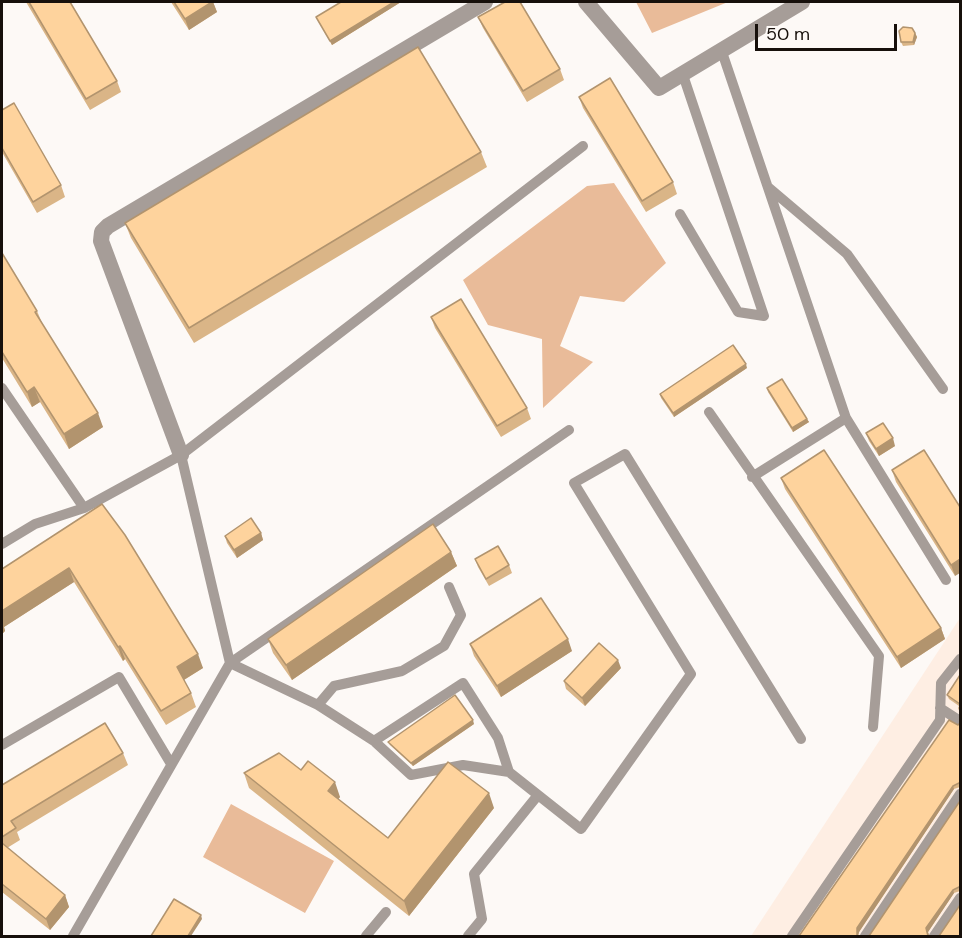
<!DOCTYPE html>
<html>
<head>
<meta charset="utf-8">
<style>
	body { margin:0 }
	#map { position:relative; width:962px; height:938px; overflow:hidden; background:#fdf9f6; font-family:"DM Sans",sans-serif }
	canvas { display:block }
	.frame { position:absolute; inset:0; border:3px solid #17100b; pointer-events:none }
	.scale { position:absolute; left:755px; top:24px; width:142px; height:27px; box-sizing:border-box; border:3px solid #17100b; border-top:0; padding-left:8px; font-size:18px; line-height:21px; white-space:nowrap; color:#17100b; -webkit-text-stroke:4px #fdf9f6; paint-order:stroke }
</style>
</head>
<body>
<div id="map">
<canvas width="962" height="938"></canvas>
<div class="frame"></div>
<div class="scale">50 m</div>
</div>
<script>
const ctx = document.querySelector('canvas').getContext('2d');
ctx.lineJoin = 'round';
function fillPath(path, color) {
  ctx.fillStyle = color;
  ctx.fill(path, 'evenodd');
}
function stroke(path, color, width, dash) {
  ctx.strokeStyle = color;
  ctx.lineWidth = width;
  ctx.lineCap = dash ? 'butt' : 'round';
  ctx.setLineDash(dash || []);
  ctx.stroke(path);
}
const built = new Path2D(`
	M960 618V936H751Z`);
const green = new Path2D(`
	M636 2H728L652 33Z
	M614 183 666 263 624 302 580 296 560 346 593 362 543 408 542 339 488 325 463 280 587 186Z
	M231 804 334 861 305 913 203 857Z`);
const service = new Path2D(`
	M722 52 846 418 752 477
	M768 187 847 254 943 389
	M680 214 738 312 764 316 683 75
	M2 388 84 508 181 455
	M709 412 879 656 873 727
	M846 418 946 580
	M569 430 230 663 318 705 374 741 411 775 463 765 509 772 581 829 691 674 574 483 625 454 801 739
	M2 544 35 524 84 508
	M318 705 334 686 402 671 444 646 461 615 449 587
	M940 708 960 721
	M374 741 463 683 498 738 509 772
	M2 745 119 677 171 764
	M73 936 230 663 181 455 583 146
	M366 936 386 912
	M468 936 482 919 474 874 538 795
	M792 936 940 720 941 683 960 659
	M865 936 960 794
	M934 936 960 898`);
const minor = new Path2D(`
	M586 2 659 88 802 2
	M181 455 101 241 102 232 108 226 485 2`);
const wall = new Path2D(`
	M26 2H70L117 81 121 92 90 110Z
	M171 2H213L217 12 189 30Z
	M341 2H401L332 45 316 17Z
	M478 17 560 69 564 80 527 102 483 28Z
	M915 33 917 37 914 45 903 46 901 42Z
	M579 97 673 182 677 194 646 212 583 108Z
	M2 110 61 185 65 197 37 213 2 152Z
	M481 152 487 167 194 343 131 238 125 223Z
	M2 253 37 311 43 325 103 427 69 449 40 402 32 407 2 358Z
	M431 317 527 408 531 419 501 437 435 328Z
	M747 368 674 417 661 398 660 394Z
	M767 388 807 419 809 422 793 432 768 392Z
	M866 433 895 446 879 456 869 441Z
	M924 450 955 576 896 482 892 470Z
	M781 478 941 628 945 639 901 668 785 489Z
	M102 504 203 668 184 680 191 693 196 707 166 725 125 659 123 661 74 582 4 627 5 631 2 634V569Z
	M261 533 263 540 237 558 227 543 225 536Z
	M451 552 457 566 292 680 273 653 268 639Z
	M475 559 509 565 512 573 489 586 478 567Z
	M470 644 572 651 501 697 474 656Z
	M621 668 585 706 566 689 564 681Z
	M960 675V713L958 708 959 706 949 699 947 695Z
	M960 723V787L954 789 859 932 858 936H799L958 725Z
	M474 724 413 766 390 745 388 742Z
	M123 753 128 765 17 832 20 840 7 848 65 895 69 907 50 930 2 892V785Z
	M301 770 340 797 338 799 388 838 494 808 409 916 249 788 244 773Z
	M960 801V891L954 893 928 932 929 936H869Z`);
const shadedWall = new Path2D(`
	M213 2 217 12 189 30 185 19Z
	M394 2H401L332 45 330 41Z
	M915 33 917 37 914 45 913 42Z
	M746 364 747 368 674 417 673 413Z
	M34 387 40 402 32 407 27 392Z
	M98 413 103 427 69 449 64 434Z
	M807 419 809 422 793 432 792 428Z
	M893 438 895 446 879 456 876 449Z
	M261 533 263 540 237 558 234 550Z
	M451 552 457 566 292 680 286 665Z
	M960 559V573L955 576 951 565Z
	M69 568 74 582 4 627 5 631 2 634V611Z
	M941 628 945 639 901 668 897 657Z
	M568 639 572 651 501 697 497 686Z
	M120 646 125 659 123 661 118 647Z
	M198 654 203 668 182 681 177 667Z
	M618 660 621 668 585 706 582 698Z
	M473 720 474 724 413 766 411 763Z
	M335 782 340 797 333 806 328 791Z
	M953 786 954 789 859 932 858 936 857 935V928Z
	M489 793 494 808 409 916 404 901Z
	M953 890 954 893 928 932 929 936H928L926 928Z
	M65 895 69 907 50 930 46 919Z
	M201 915 202 919 191 936H188Z`);
const building = new Path2D(`
	M29 2H70L117 81 86 99Z
	M174 2H212L185 19Z
	M341 2H394L330 41 316 17Z
	M505 2H520L560 69 523 91 478 17Z
	M903 27 912 28 915 33 913 42H901L899 31Z
	M418 47 481 152 189 328 125 223Z
	M610 78 673 182 642 201 579 97Z
	M14 103 61 185 33 202 2 148V110Z
	M2 253 37 311 35 312 98 413 64 434 34 387 27 392 2 352Z
	M461 299 527 408 497 426 431 317Z
	M733 345 746 364 673 413 660 394Z
	M782 379 807 419 792 428 767 388Z
	M883 423 893 438 876 449 866 433Z
	M824 450 941 628 897 657 781 478Z
	M924 450 960 507V559L951 565 892 470Z
	M102 504 125 535 198 654 177 667 191 693 161 711 120 646 118 647 69 568 2 611V569Z
	M251 518 261 533 234 550 225 536Z
	M433 524 451 552 286 665 268 639Z
	M498 546 509 565 486 579 475 559Z
	M541 598 568 639 497 686 470 644Z
	M599 643 618 660 582 698 564 681Z
	M960 675V704L947 695Z
	M455 695 473 720 411 763 388 742Z
	M949 720 958 725 960 723V783H959L953 786 857 928V935L858 936H799Z
	M105 723 123 753 11 821 16 828 2 837V785Z
	M279 753 301 770 308 761 335 782 328 791 388 838 448 762 489 793 404 901 244 773Z
	M960 801V887H959L953 890 926 928 928 936H869Z
	M2 843 65 895 46 919 2 884Z
	M174 899 201 915 188 936H151Z
	M960 905V936H939Z`);
fillPath(built, '#feeee3');
fillPath(green, '#e9bb99');
stroke(service, '#a69d98', 10);
stroke(minor, '#a69d98', 16);
fillPath(wall, '#dab587');
fillPath(shadedWall, '#b2946e');
fillPath(building, '#fed39d');
stroke(building, '#b2946e', 1.5);
</script>
</body>
</html>
